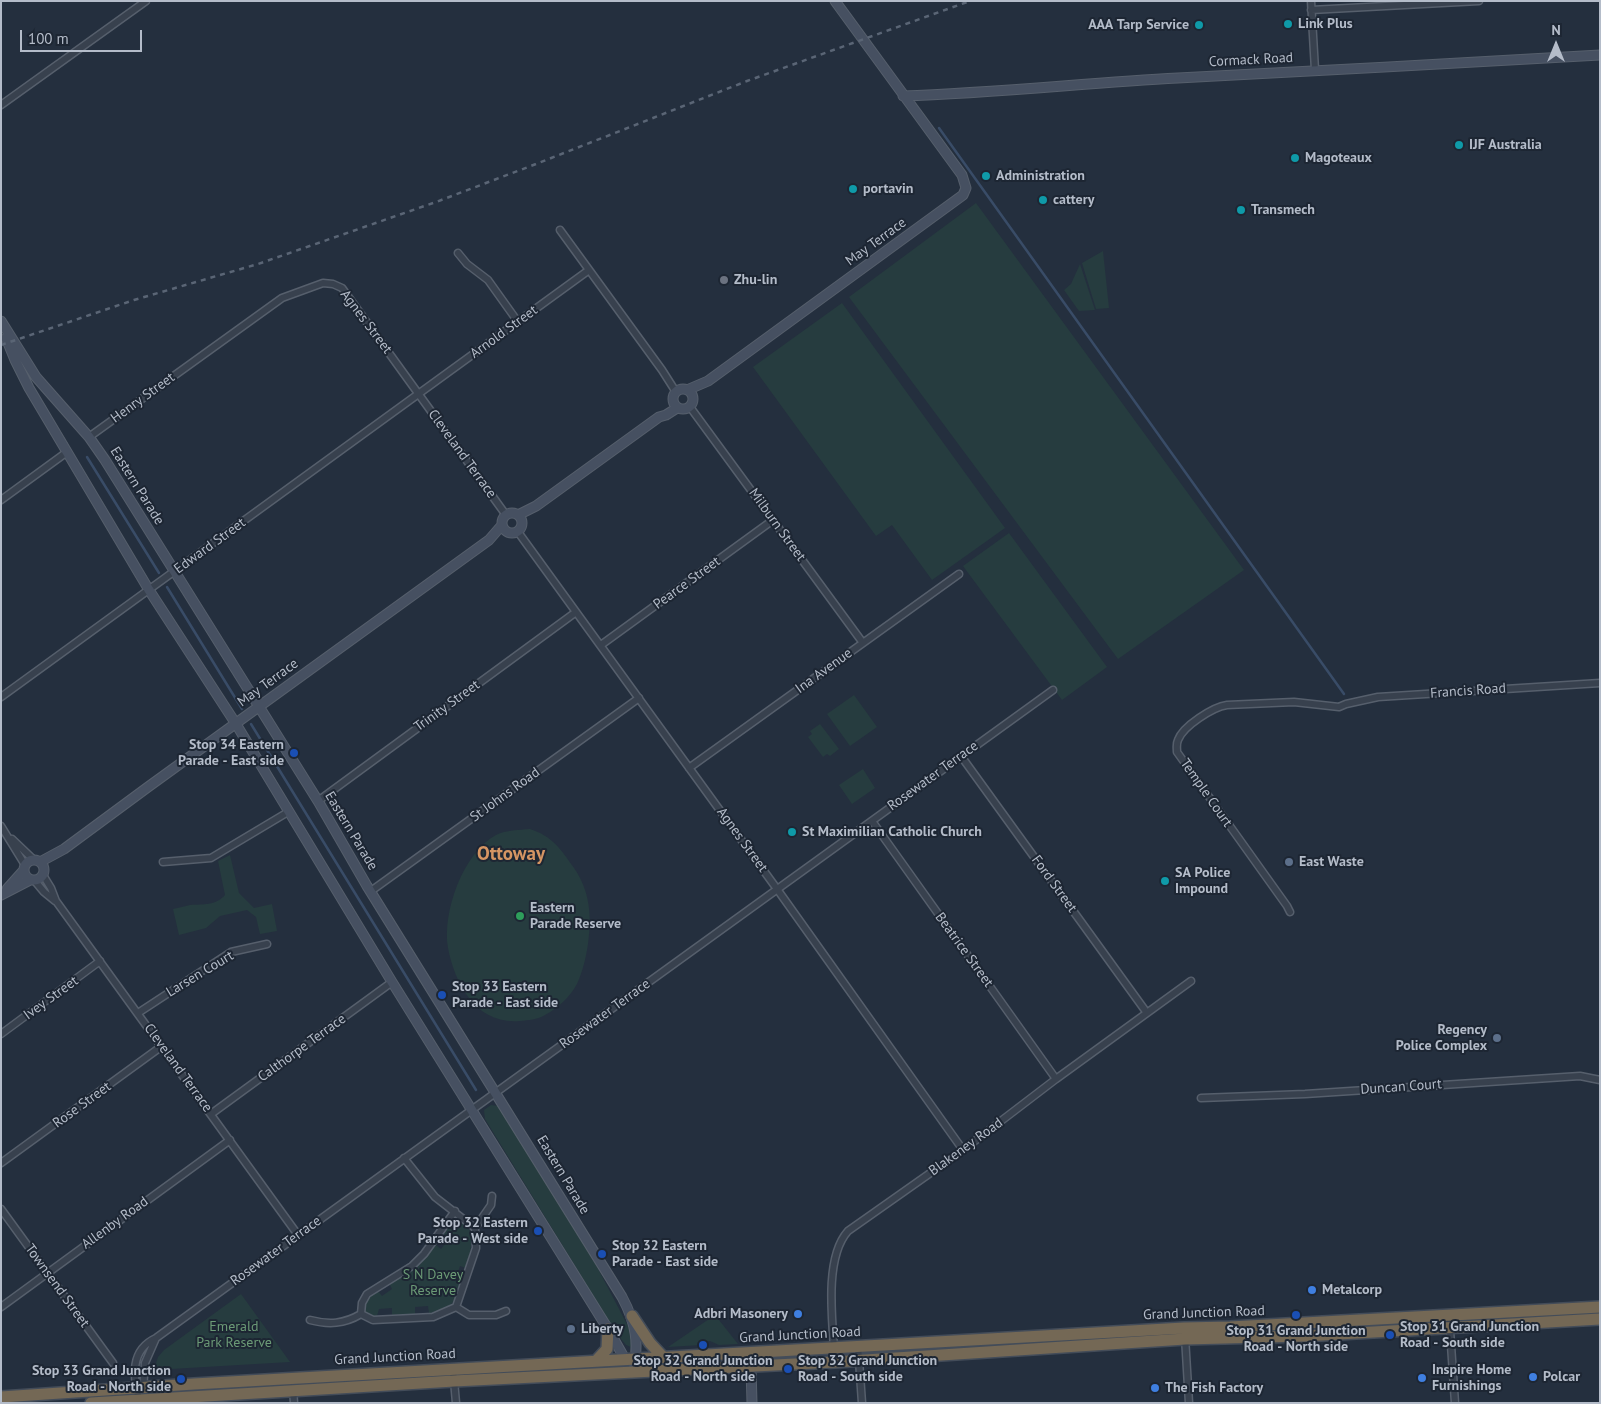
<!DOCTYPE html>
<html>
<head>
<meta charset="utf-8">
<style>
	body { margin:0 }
	#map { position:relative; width:1601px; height:1404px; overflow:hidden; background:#242f3e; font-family:"PT Sans",sans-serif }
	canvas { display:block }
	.frame { position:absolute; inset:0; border:2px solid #b4bcc9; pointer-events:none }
	.north { position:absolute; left:1531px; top:20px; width:50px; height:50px; -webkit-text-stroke:4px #1d2633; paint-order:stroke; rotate:0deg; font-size:14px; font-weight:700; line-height:20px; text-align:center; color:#b4bcc9 }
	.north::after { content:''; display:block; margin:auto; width:18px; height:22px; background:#b4bcc9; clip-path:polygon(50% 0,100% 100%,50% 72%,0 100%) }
	.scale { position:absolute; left:20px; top:30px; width:122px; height:22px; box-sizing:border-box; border:2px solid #b4bcc9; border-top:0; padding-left:6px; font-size:15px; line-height:18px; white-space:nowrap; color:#b4bcc9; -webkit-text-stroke:4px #1d2633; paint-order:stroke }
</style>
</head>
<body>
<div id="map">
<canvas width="1601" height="1404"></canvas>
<div class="frame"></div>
<div class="north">N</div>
<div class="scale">100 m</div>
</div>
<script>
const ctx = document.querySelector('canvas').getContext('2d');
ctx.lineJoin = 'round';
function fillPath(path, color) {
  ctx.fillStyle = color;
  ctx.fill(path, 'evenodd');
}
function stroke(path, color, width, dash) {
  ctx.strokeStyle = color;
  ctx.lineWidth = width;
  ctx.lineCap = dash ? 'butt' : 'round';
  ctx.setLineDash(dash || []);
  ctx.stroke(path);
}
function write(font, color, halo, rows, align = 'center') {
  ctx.font = font + ' "PT Sans",sans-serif';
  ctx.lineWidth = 4;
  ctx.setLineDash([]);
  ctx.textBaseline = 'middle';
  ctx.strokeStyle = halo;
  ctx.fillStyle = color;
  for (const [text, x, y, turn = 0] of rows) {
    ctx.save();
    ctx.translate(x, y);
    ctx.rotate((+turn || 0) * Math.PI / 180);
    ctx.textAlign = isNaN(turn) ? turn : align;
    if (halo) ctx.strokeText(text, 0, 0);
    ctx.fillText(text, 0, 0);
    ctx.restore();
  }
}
const green = new Path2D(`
	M976 203 1244 570 1118 659 849 297Z
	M1103 251 1109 308 1096 309 1082 263Z
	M1080 264 1095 310 1079 311 1064 290 1071 284Z
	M842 303 1005 528 932 580 892 525 876 536 753 367Z
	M1009 533 1107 667 1062 700 963 566Z
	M854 695 877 727 850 746 827 714Z
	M820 724 839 749 830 756 827 754 823 757 808 737 812 734 810 731Z
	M863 769 875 788 852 804 839 785Z
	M530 829C552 836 561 849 574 868 590 891 592 916 588 944 586 957 583 971 577 984 570 997 558 1008 545 1015 536 1020 529 1020 520 1021 477 1025 455 985 448 948 442 912 463 853 496 835 506 830 519 830 530 829Z
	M230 855 239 893 254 908 272 904 277 931 260 934 256 917 247 910 220 916 206 928 179 935 173 909C179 908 185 906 190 905 204 904 215 906 225 895L218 861Z
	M491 1105 498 1106 595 1263 630 1330 632 1341 631 1347 626 1345 617 1334 485 1119 484 1110Z
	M457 1220C479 1225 470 1254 466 1268L460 1266 456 1278 462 1280C457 1299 451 1312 429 1313L428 1306 415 1307V1314L392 1315V1308L379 1309 377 1316H369L365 1312C364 1303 370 1295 377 1290L382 1296 392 1289 389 1283 420 1264 435 1244 441 1249 449 1239 443 1235 453 1222Z
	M241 1294 290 1362 154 1370 158 1357 164 1350Z
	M715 1315 738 1344 719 1345 710 1341H701V1345L668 1347Z`);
const stream = new Path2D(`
	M939 128 1344 694
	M87 457 159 573
	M167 587 242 709
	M251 724 476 1090`);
const street = new Path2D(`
	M1311 1 1315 70
	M1311 10 1479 1
	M1 105 146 1
	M560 230 662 370 676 392
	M458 253 467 264 488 280 518 322
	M690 407 863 643
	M89 437 282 298 323 283 333 284 342 288 506 515
	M1 500 67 452
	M518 532 777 889 963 1150
	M601 645 773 520
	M1 697 589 270
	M961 756 1147 1013
	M689 768 959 574
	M318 801 576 612
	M872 821 1056 1079
	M1 826 25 865
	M12 839 34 860
	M163 862 211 858 288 812
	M43 875 51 888 56 901 298 1235
	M34 880 44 892 55 901
	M371 891 639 698
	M1290 912 1287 906 1177 752C1177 748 1176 744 1178 740 1183 726 1213 707 1227 705L1294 702 1339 707 1346 704 1378 697 1600 683
	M138 1013 231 952 267 944
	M1 1034 100 961
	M1201 1098 1305 1094 1580 1076 1600 1080
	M211 1114 392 982
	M404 1158 435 1197 475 1228 476 1248 456 1307
	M1 1163 162 1046
	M1 1209 113 1363
	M475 1228 491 1205 492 1196
	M1 1307 230 1140
	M361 1314 373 1320 433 1317 456 1307 469 1315H496L506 1311
	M361 1314 362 1303 367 1294 412 1266 424 1254 455 1211
	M1449 1316 1455 1403
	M310 1320C329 1325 344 1324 361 1314
	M1185 1337 1189 1403
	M858 1346 862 1403
	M835 1362C833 1326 823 1259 848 1231L963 1150 1056 1079 1191 981
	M453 1369 456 1403
	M143 1389 145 1363 156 1338
	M293 1389 294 1403
	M139 1400C133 1376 130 1350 156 1338L1053 690`);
const secondary = new Path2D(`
	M903 96C995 93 1086 83 1178 78 1319 70 1459 64 1600 55
	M1 321 36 377 89 437 105 460 318 801 367 886 622 1297C636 1323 640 1345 632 1373
	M6 338 15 360 29 388 149 590 236 724 392 982 608 1329 625 1359
	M673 399a10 10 0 1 1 20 0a10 10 0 1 1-20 0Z
	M687 390 708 381 963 195 966 188 962 175 835 1
	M502 523a10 10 0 1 1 20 0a10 10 0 1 1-20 0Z
	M518 515 536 506 659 417 666 415 677 408
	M24 870a10 10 0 1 1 20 0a10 10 0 1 1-20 0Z
	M40 862 64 849 148 787 489 540 502 525
	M7 889 24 870
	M1 895 30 880
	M751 1367 752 1403`);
const highway = new Path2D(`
	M632 1316 650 1343 663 1357
	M596 1361 607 1349 608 1329
	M1 1397 194 1384 1184 1328 1230 1327 1600 1307
	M91 1403 454 1381 835 1362 1185 1339 1304 1336 1600 1319`);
const rail = new Path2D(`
	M1 345 134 300 258 264 436 202 536 164 747 81 970 1`);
const markers = [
	[1288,24,5,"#0f9aa8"],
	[1199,25,5,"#0f9aa8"],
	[1459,145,5,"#0f9aa8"],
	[1295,158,5,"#0f9aa8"],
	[986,176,5,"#0f9aa8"],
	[853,189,5,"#0f9aa8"],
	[1043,200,5,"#0f9aa8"],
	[1241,210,5,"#0f9aa8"],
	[724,280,5,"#6b7280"],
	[294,753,5,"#1a4fb4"],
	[792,832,5,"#0f9aa8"],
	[1289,862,5,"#5c6f8a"],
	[1165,881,5,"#0f9aa8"],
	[520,916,5,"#2e9e5b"],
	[442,995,5,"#1a4fb4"],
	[1497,1038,5,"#5c6f8a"],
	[538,1231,5,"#1a4fb4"],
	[602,1254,5,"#1a4fb4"],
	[1312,1290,5,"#3f7fe0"],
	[798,1314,5,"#3f7fe0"],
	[1296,1315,5,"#1a4fb4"],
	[571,1329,5,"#5c6f8a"],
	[1390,1335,5,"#1a4fb4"],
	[703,1345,5,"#1a4fb4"],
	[788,1369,5,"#1a4fb4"],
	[1533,1377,5,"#3f7fe0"],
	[1422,1378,5,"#3f7fe0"],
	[181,1379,5,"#1a4fb4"],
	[1155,1388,5,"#3f7fe0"]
];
const poiNames = [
	["Link Plus",1298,24],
	["AAA Tarp Service",1189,25,"right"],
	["IJF Australia",1469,145],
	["Magoteaux",1305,158],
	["Administration",996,176],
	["portavin",863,189],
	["cattery",1053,200],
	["Transmech",1251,210],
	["Zhu-lin",734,280],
	["Stop 34 Eastern",284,745,"right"],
	["Parade - East side",284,761,"right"],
	["St Maximilian Catholic Church",802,832],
	["East Waste",1299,862],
	["SA Police",1175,873],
	["Impound",1175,889],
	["Eastern",530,908],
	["Parade Reserve",530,924],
	["Stop 33 Eastern",452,987],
	["Parade - East side",452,1003],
	["Regency",1487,1030,"right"],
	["Police Complex",1487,1046,"right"],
	["Stop 32 Eastern",528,1223,"right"],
	["Parade - West side",528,1239,"right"],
	["Stop 32 Eastern",612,1246],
	["Parade - East side",612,1262],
	["Metalcorp",1322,1290],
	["Adbri Masonery",788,1314,"right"],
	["Stop 31 Grand Junction",1400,1327],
	["Road - South side",1400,1343],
	["Liberty",581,1329],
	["Stop 31 Grand Junction",1296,1331,"center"],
	["Road - North side",1296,1347,"center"],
	["Stop 32 Grand Junction",703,1361,"center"],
	["Road - North side",703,1377,"center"],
	["Stop 32 Grand Junction",798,1361],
	["Road - South side",798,1377],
	["Inspire Home",1432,1370],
	["Furnishings",1432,1386],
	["Stop 33 Grand Junction",171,1371,"right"],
	["Road - North side",171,1387,"right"],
	["Polcar",1543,1377],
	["The Fish Factory",1165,1388]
];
const streetNames = [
	["Cormack Road",1251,60,-3],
	["May Terrace",876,242,-36],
	["Agnes Street",366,322,53],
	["Arnold Street",504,332,-36],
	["Henry Street",143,398,-36],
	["Cleveland Terrace",462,454,54],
	["Eastern Parade",137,486,58],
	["Milburn Street",777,525,54],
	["Edward Street",210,546,-36],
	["Pearce Street",687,583,-36],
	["Ina Avenue",824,671,-36],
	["May Terrace",268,683,-36],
	["Francis Road",1468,691,-4],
	["Trinity Street",447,706,-36],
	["Rosewater Terrace",933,776,-36],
	["Temple Court",1206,793,55],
	["St Johns Road",505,795,-36],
	["Eastern Parade",351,831,59],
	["Agnes Street",742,840,54],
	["Ford Street",1054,884,54],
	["Beatrice Street",964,950,54],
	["Larsen Court",200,974,-31],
	["Ivey Street",51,998,-36],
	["Rosewater Terrace",605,1014,-36],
	["Calthorpe Terrace",302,1048,-36],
	["Cleveland Terrace",178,1068,54],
	["Duncan Court",1401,1087,-4],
	["Rose Street",82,1105,-36],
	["Blakeney Road",966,1147,-36],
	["Eastern Parade",563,1175,59],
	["Allenby Road",115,1223,-36],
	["Rosewater Terrace",276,1251,-36],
	["Townsend Street",57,1286,54],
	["Grand Junction Road",1204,1313,-2],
	["Grand Junction Road",800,1335,-3],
	["Grand Junction Road",395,1357,-3]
];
const parkNames = [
	["S N Davey",433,1275],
	["Reserve",433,1291],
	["Emerald",234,1327],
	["Park Reserve",234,1343]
];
const districtNames = [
	["Ottoway",511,855]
];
fillPath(green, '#263c3f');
stroke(stream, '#394c67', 2.5);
stroke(street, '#565f6c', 9);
stroke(secondary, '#565f6c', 11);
stroke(highway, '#434c59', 14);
stroke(street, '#38414e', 6);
stroke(secondary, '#465061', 9);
stroke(highway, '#746855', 11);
stroke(rail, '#5a6575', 2.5, [5, 5]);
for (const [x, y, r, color] of markers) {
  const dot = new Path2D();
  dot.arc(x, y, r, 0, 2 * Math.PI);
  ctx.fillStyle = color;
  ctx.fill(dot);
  stroke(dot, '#1d2633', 2);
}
write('bold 14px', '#b4bcc9', '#1d2633', poiNames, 'left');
write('14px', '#b4bcc9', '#1d2633', streetNames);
write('14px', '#6b9a76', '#1d2633', parkNames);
write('bold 19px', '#d59563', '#1d2633', districtNames);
</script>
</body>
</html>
